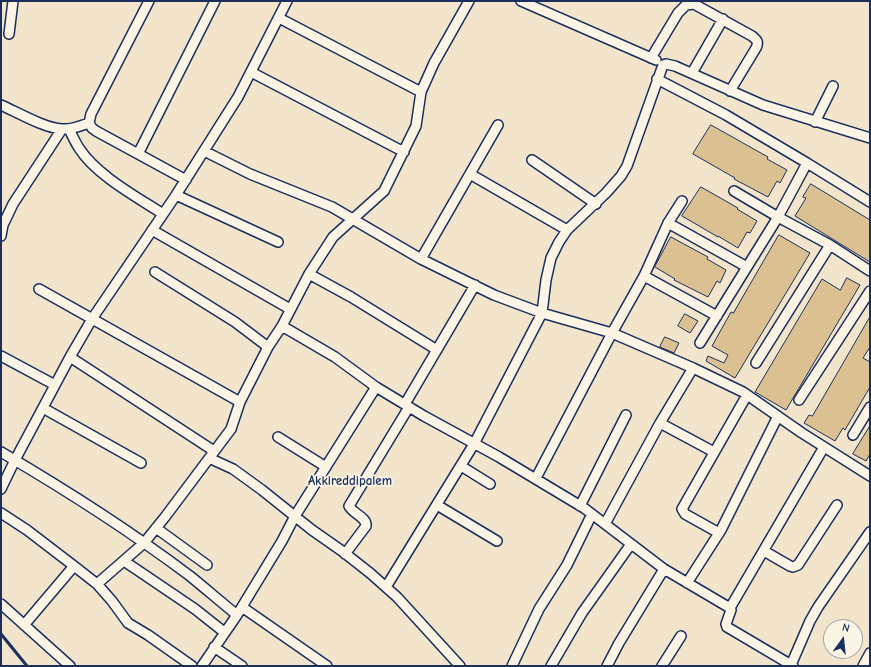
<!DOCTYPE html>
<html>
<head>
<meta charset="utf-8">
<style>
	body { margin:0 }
	#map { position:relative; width:871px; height:667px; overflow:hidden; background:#f2e5cc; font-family:"Comic Neue",sans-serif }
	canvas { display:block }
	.frame { position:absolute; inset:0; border:2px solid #1b2f5e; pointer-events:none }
	.north { position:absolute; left:823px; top:619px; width:40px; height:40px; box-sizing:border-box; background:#fcf5e5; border:1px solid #a2a6af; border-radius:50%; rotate:15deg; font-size:11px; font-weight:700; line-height:16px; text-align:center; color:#1b2f5e }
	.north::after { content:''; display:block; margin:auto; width:14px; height:18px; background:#1b2f5e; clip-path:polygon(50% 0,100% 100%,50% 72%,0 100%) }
</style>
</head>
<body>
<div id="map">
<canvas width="871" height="667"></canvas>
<div class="frame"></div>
<div class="north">N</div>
</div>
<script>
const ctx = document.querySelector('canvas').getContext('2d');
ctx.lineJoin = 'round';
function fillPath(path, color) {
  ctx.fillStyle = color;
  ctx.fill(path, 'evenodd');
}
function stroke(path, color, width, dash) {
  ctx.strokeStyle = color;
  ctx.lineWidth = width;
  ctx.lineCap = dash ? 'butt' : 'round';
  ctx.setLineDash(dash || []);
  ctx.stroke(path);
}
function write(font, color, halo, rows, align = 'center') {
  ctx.font = font + ' "Comic Neue",sans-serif';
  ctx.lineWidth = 3.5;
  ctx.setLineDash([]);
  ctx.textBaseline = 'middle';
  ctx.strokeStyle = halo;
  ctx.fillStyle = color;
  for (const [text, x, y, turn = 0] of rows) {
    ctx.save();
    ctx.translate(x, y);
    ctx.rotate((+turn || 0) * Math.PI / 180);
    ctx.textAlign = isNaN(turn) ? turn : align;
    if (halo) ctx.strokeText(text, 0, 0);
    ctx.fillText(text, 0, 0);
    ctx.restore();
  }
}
const building = new Path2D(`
	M711 125 768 157 767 159 787 170 780 183 777 181 768 197 734 179 735 178 693 154Z
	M811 184 870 220V262L795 216 806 198 803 197Z
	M701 187 738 208 737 209 757 221 750 233 747 232 738 248 718 236V237L682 216Z
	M779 235 810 253 735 378 706 361 708 356 724 363 728 355 712 346 731 312 733 313Z
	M671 237 708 257 707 259 726 270 720 283 717 281 708 297 674 280 675 279 655 267Z
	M847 278 860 285 786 410 755 392 822 279 840 290Z
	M685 314 698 321 690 333 678 326Z
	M870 317V347L863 358 870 362V387L845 430 843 428 835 441 804 423 809 415 812 416Z
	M665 337 679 343 674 353 660 347Z
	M870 426V454L866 461 853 454Z`);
const minor = new Path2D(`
	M149 1 91 114 89 123 92 128 96 131 186 180
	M521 1 656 60
	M279 18 421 92
	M9 34 13 1
	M651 58 678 13 686 5 694 4 752 36C757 40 759 42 756 48L730 91
	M251 72 404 152
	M692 73 723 19
	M657 79 726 115 807 163 778 217 734 191
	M1 105C17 112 44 128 62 129 71 130 80 126 89 123
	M815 122 833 86
	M69 129C72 135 75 142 79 148 96 175 137 197 163 214
	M204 151 250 174 332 207 421 259 494 295 542 313 612 333 536 478
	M138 154 215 1
	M532 160 596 204
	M807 163 870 202
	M470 174 567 230
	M176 195 278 242
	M682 201 668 223 644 276 612 333 693 368 743 392 802 433 870 476
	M668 223 747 267
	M152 230 290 309
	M1 236 3 225 13 204 62 129
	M421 259 498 125
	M155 272 235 322 268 347
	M309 274 351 297 437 350
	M644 276 717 316
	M39 289 240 402
	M282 326 335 357 376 387 424 416 499 457 584 508 664 569 730 608 731 610 726 624 727 627 793 666
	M700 343 778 217 830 245 870 271
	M1 356 55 385
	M70 357 214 451
	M756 363 830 245
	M799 400 870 291
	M405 404 475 285
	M43 408 141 463
	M660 423 714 452
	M853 435 870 407
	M278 437 326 467
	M1 452C66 490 130 531 190 576 206 589 221 602 237 615
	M209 458 233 469 262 490 312 530 342 551 370 573 397 597 460 666
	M461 466 490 484
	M1 489 15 460 70 357 92 319 176 195 238 97 287 1
	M437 505 497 541
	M580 506 626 415
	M1 513 27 530 74 566
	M605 524 660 423 693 368
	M156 528 207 565
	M719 533 685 514 682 509 747 395
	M764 551 790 566 793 567 798 565 837 505
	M345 554 366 526C367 517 353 514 349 506L409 407
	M124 561 195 609 224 632
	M687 583 721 530 778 416
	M386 587 474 444 542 313 546 280 551 258 559 242 567 230 606 193 621 176 627 166 663 65 666 64 675 66 763 105 870 138
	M1 604 70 666
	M242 607 327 666
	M730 608 824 447
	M24 625 74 566 97 584
	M214 647 242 666
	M791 665 810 621 818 607 870 532
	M192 666 148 635 128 623 112 601 97 584 144 543 165 517 231 429 240 402 268 347 282 326 309 274 333 237 384 191 416 126 421 92 434 63 469 1
	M202 666 237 615 282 541 295 516 376 387
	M512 666 539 609 567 565 592 514
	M551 666 582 613 631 544
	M607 666 619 643 664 569
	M662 666 681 636
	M863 666 870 653`);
const rail = new Path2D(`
	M1 634 27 666`);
const neighbourhoodNames = [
	["Akkireddipalem",350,481]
];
fillPath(building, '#dbc191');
stroke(building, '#1b2f5e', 1);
stroke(minor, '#1b2f5e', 12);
stroke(minor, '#fcf5e5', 9);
stroke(rail, '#1b2f5e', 3);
write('bold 13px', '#1b2f5e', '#fcf5e5', neighbourhoodNames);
</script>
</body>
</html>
